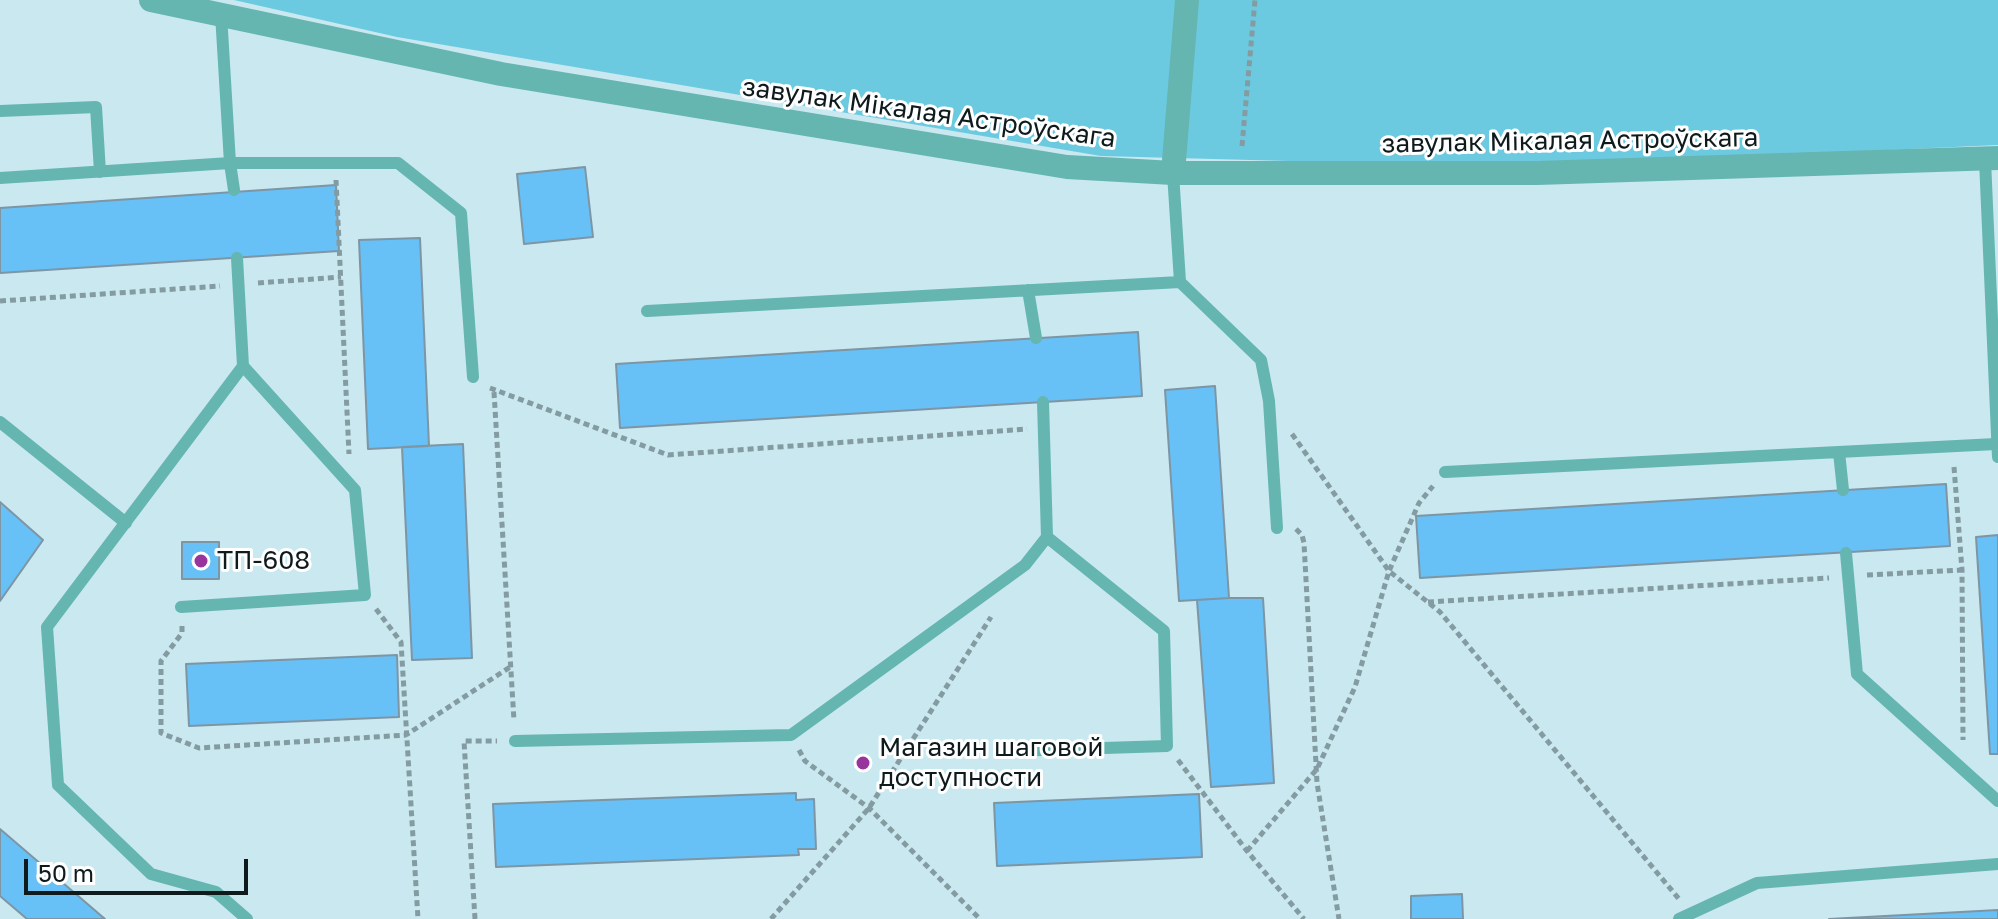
<!DOCTYPE html>
<html>
<head>
<meta charset="utf-8">
<style>
	body { margin:0 }
	#map { position:relative; width:1998px; height:919px; overflow:hidden; background:#c9e8f0; font-family:"Golos Text",sans-serif }
	canvas { display:block }
	.scale { position:absolute; left:24px; top:859px; width:224px; height:36px; box-sizing:border-box; border:4px solid #0e1a1c; border-top:0; padding-left:10px; font-size:24px; line-height:28px; white-space:nowrap; color:#0e1a1c; -webkit-text-stroke:6px #fff; paint-order:stroke }
</style>
</head>
<body>
<div id="map">
<canvas width="1998" height="919"></canvas>
<div class="scale">50 m</div>
</div>
<script>
const ctx = document.querySelector('canvas').getContext('2d');
ctx.lineJoin = 'round';
function fillPath(path, color) {
  ctx.fillStyle = color;
  ctx.fill(path, 'evenodd');
}
function stroke(path, color, width, dash) {
  ctx.strokeStyle = color;
  ctx.lineWidth = width;
  ctx.lineCap = dash ? 'butt' : 'round';
  ctx.setLineDash(dash || []);
  ctx.stroke(path);
}
function write(font, color, halo, rows, align = 'center') {
  ctx.font = font + ' "Golos Text",sans-serif';
  ctx.lineWidth = 6;
  ctx.setLineDash([]);
  ctx.textBaseline = 'middle';
  ctx.strokeStyle = halo;
  ctx.fillStyle = color;
  for (const [text, x, y, turn = 0] of rows) {
    ctx.save();
    ctx.translate(x, y);
    ctx.rotate((+turn || 0) * Math.PI / 180);
    ctx.textAlign = isNaN(turn) ? turn : align;
    if (halo) ctx.strokeText(text, 0, 0);
    ctx.fillText(text, 0, 0);
    ctx.restore();
  }
}
const green = new Path2D(`
	M234 0H1998V145L1513 167 1101 156 397 37Z`);
const building = new Path2D(`
	M585 167 593 237 524 244 517 174Z
	M336 185 339 251 0 273V208Z
	M420 238 429 446 368 449 359 240Z
	M1138 332 1142 396 620 428 616 364Z
	M1215 386 1229 598 1179 601 1165 390Z
	M463 444 472 658 412 660 402 447Z
	M1946 484 1950 546 1420 578 1416 516Z
	M0 502 43 540 0 601Z
	M1998 535V754H1990L1976 537Z
	M182 542H219V579H182Z
	M1229 598H1263L1274 783 1211 787 1197 600Z
	M397 655 399 717 189 726 186 664Z
	M796 793V800L814 799 816 849H798L799 855 496 867 493 804Z
	M1199 794 1202 857 997 866 994 803Z
	M0 829 105 919H27L0 896Z
	M1462 894 1463 919H1411V896Z
	M1998 910V919H1829Z`);
const path = new Path2D(`
	M1242 146 1255 0
	M336 180 349 454
	M258 283 341 277
	M0 301 220 286
	M490 388 668 455 1027 429
	M494 392 514 721
	M1292 434 1389 571 1440 612 1679 899
	M1954 467 1962 570 1963 740
	M1296 529 1302 535 1304 543 1317 783 1339 919
	M1867 575 1962 570
	M1428 602 1829 578
	M376 609 401 642 418 919
	M182 626V633L161 661V733L199 748 406 735 510 667
	M799 750 805 761 869 808 980 919
	M1178 760 1247 851 1304 919
	M1247 851 1317 769 1355 687 1389 571 1419 503 1433 486
	M475 919 464 741H497
	M771 919 869 808 991 617`);
const service = new Path2D(`
	M0 111 96 107 100 172
	M1985 160 1998 457
	M1173 173 1180 282 1261 360 1269 401 1277 528
	M0 178 230 163 221 14
	M234 190 230 163H398L461 213 473 377
	M237 258 243 366
	M1028 290 1036 338
	M647 311 1180 282
	M0 422 126 523
	M1839 452 1843 490
	M1445 472 1996 444
	M1846 553 1857 674 1998 801
	M181 607 365 595 355 490 243 366 47 627 58 785 151 874 216 892 247 919
	M515 741 791 735 1025 565 1047 537 1043 402
	M1010 751 1167 746 1164 631 1047 537
	M1679 919 1757 883 1998 864`);
const minor = new Path2D(`
	M151 0 501 74 1067 167 1173 173H1537L1998 158
	M1173 173 1187 0`);
const markers = [
	[201,561,8,"#97359c"],
	[863,763,8,"#97359c"]
];
const streetNames = [
	["завулак Мікалая Астроўскага",929,113,8],
	["завулак Мікалая Астроўскага",1570,141,-1]
];
const poiNames = [
	["ТП-608",217,561],
	["Магазин шаговой",879,748],
	["доступности",879,778]
];
fillPath(green, '#6ccae0');
fillPath(building, '#68c1f6');
stroke(building, '#7e95a4', 2);
stroke(path, '#849ca1', 5, [6, 4]);
stroke(service, '#65b5b1', 12);
stroke(minor, '#65b5b1', 24);
for (const [x, y, r, color] of markers) {
  const dot = new Path2D();
  dot.arc(x, y, r, 0, 2 * Math.PI);
  ctx.fillStyle = color;
  ctx.fill(dot);
  stroke(dot, '#fff', 3);
}
write('26px', '#0e1a1c', '#fff', streetNames);
write('26px', '#0e1a1c', '#fff', poiNames, 'left');
</script>
</body>
</html>
